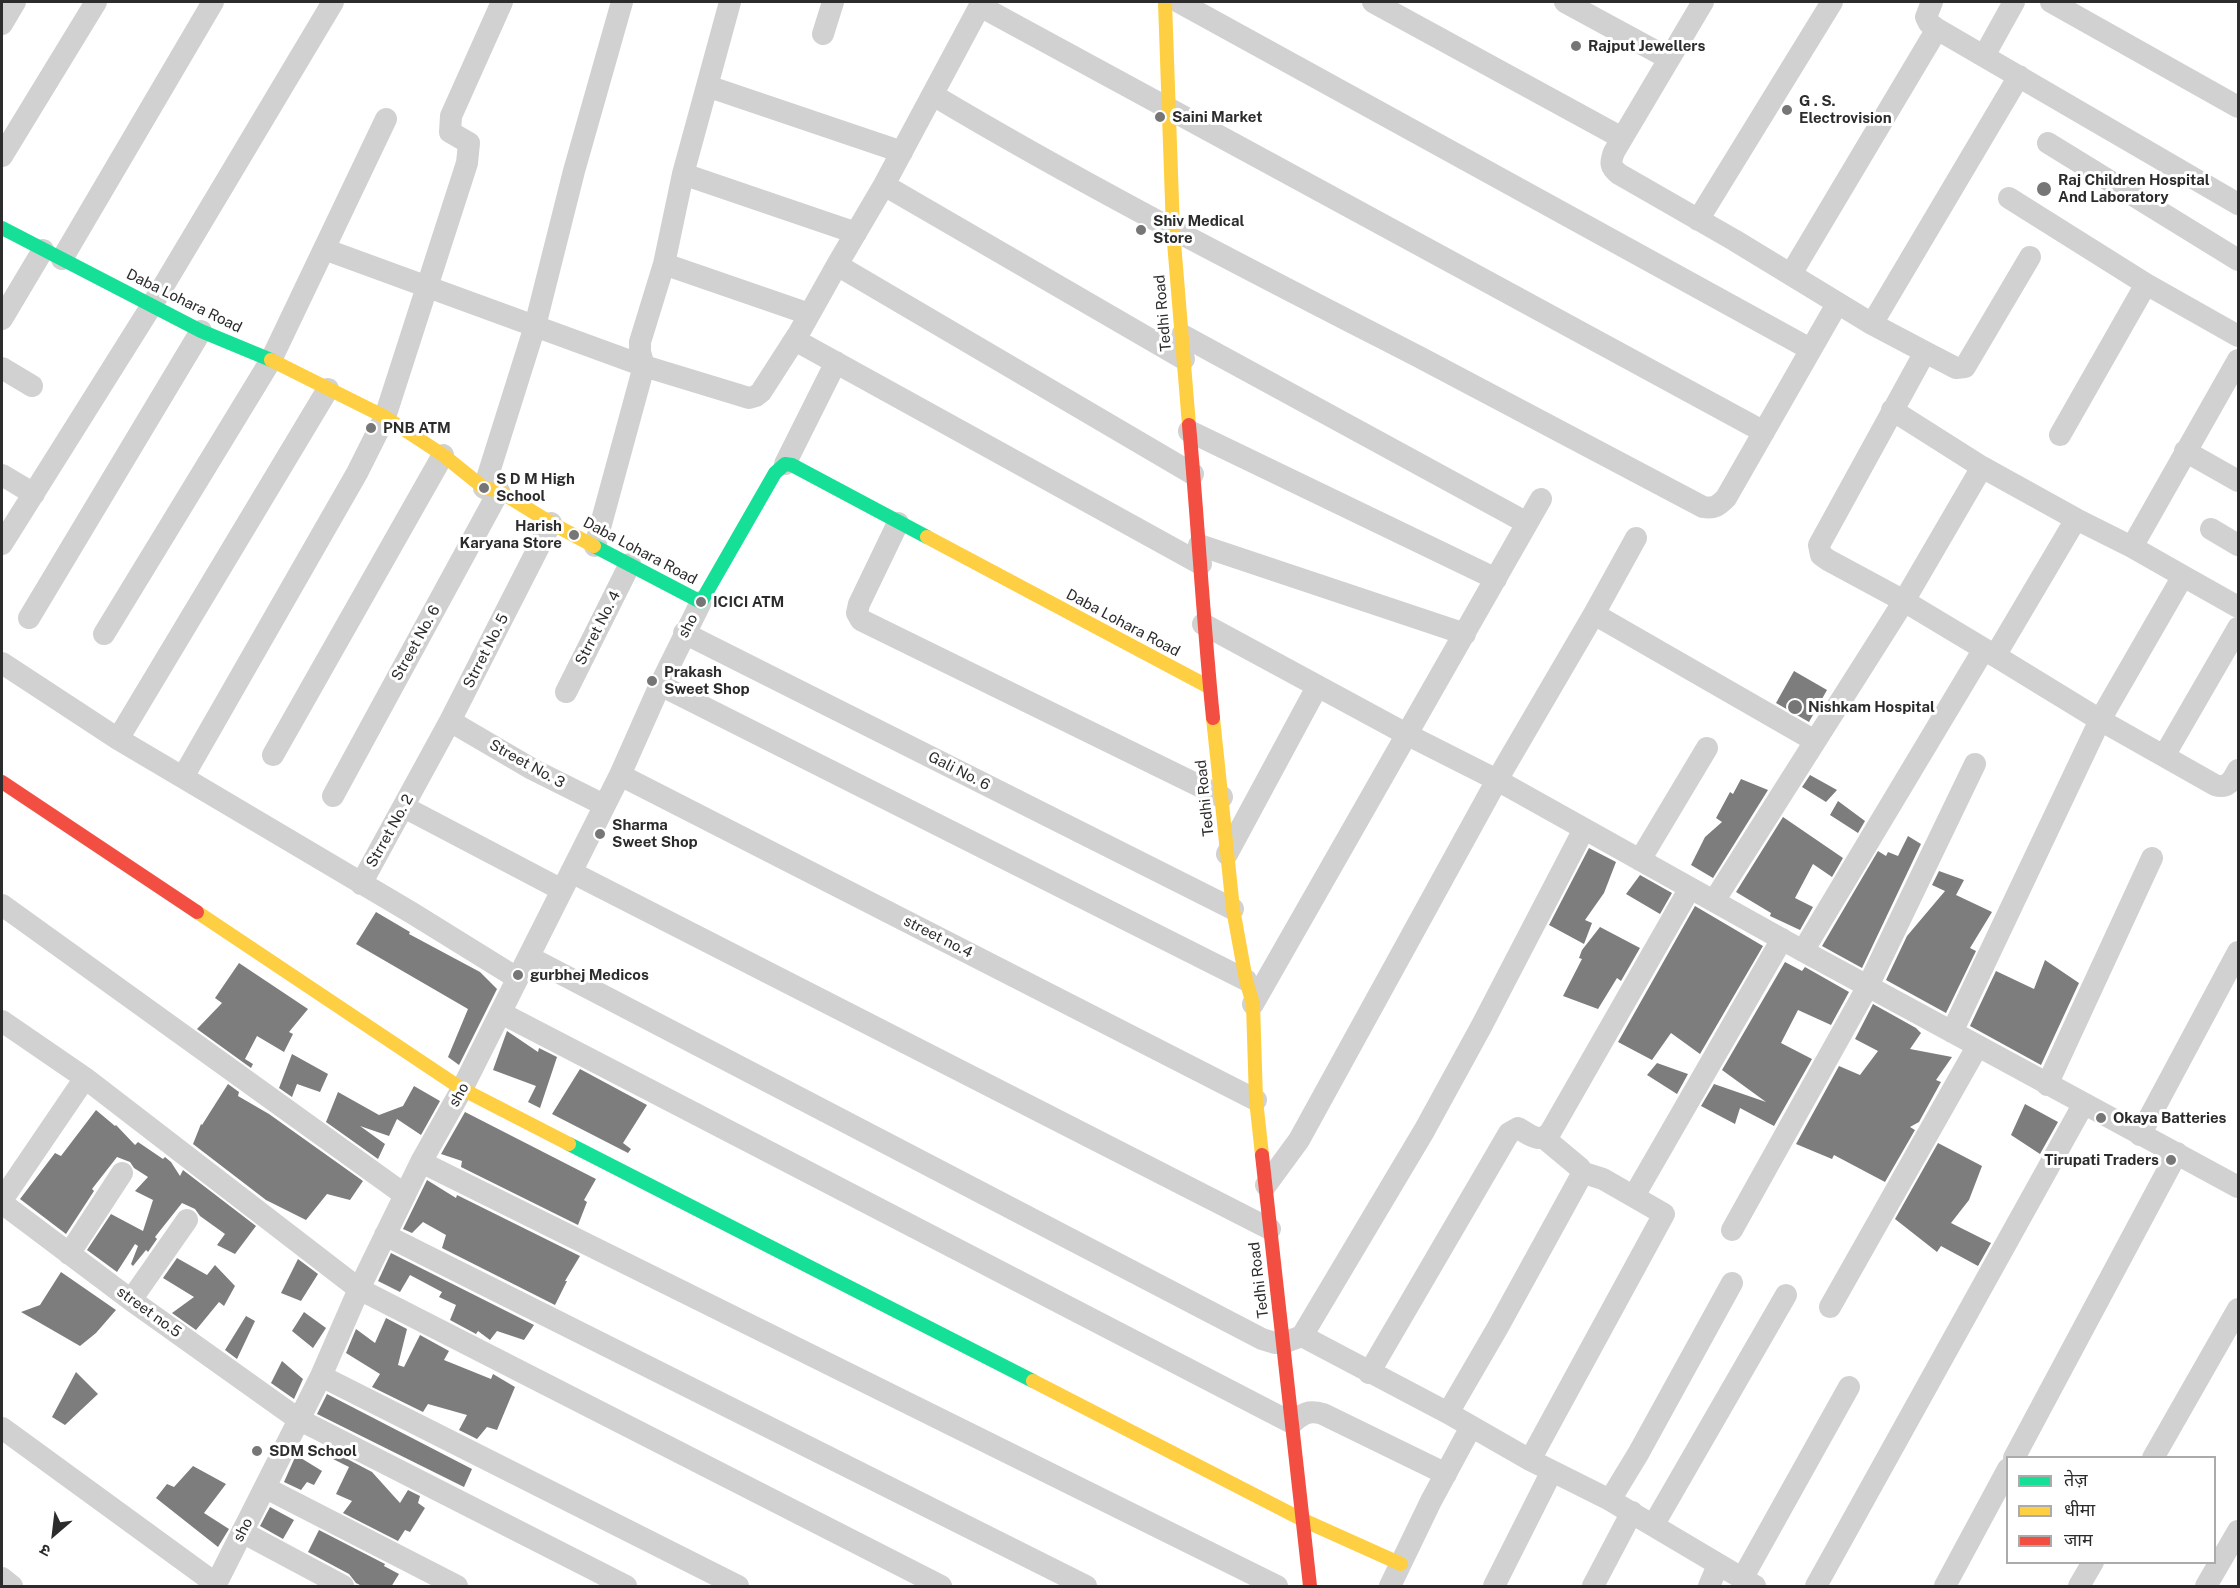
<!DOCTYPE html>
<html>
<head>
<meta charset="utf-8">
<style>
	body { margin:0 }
	#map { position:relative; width:2240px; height:1588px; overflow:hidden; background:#fff; font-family:"Public Sans","Noto Sans Devanagari",sans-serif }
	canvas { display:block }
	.frame { position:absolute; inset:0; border:3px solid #2c2c2c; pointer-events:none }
	.legend { position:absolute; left:2006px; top:1456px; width:210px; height:108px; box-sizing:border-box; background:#fff; border:2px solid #ababab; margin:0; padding:8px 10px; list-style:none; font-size:18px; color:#2c2c2c }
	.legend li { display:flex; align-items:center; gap:12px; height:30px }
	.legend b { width:30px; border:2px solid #ababab }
	.north { position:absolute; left:24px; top:1504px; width:60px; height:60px; -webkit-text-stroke:4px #fff; paint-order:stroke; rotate:208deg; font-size:16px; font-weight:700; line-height:24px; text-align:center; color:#2c2c2c }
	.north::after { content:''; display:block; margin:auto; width:21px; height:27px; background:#2c2c2c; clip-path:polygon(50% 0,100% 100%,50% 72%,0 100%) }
</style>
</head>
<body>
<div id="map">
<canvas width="2240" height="1588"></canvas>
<div class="frame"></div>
<ul class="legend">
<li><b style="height:8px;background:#16e098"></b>तेज़</li>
<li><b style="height:8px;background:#ffcf43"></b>धीमा</li>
<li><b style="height:8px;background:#f24e42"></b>जाम</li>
</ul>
<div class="north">उ</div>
</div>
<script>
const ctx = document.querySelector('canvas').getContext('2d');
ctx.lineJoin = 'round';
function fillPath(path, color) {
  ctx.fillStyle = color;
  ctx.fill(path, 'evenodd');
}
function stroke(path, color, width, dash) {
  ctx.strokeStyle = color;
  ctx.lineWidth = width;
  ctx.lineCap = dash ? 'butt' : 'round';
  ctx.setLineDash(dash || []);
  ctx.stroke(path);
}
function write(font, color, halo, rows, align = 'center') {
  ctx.font = font + ' "Public Sans",sans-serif';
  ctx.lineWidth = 6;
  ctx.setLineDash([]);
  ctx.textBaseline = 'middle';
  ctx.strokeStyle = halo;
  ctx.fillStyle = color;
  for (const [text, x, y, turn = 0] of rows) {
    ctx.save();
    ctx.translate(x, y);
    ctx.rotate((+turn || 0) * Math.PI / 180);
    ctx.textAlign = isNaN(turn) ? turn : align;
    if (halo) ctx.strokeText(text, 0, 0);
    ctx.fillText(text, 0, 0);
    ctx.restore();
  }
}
const building = new Path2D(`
	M1794 671 1827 690 1809 722 1776 703Z
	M1810 775 1837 790 1826 802 1802 787Z
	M1741 779 1768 790 1713 878 1691 865 1705 837 1722 822 1716 818 1730 792 1733 794Z
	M1838 801 1865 821 1858 833 1830 815Z
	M1783 817 1843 858 1832 877 1813 864 1795 898 1813 907 1800 930 1770 916 1771 913 1736 892Z
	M1908 836 1921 844 1862 968 1822 946 1878 851 1886 856 1888 852 1898 856Z
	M1589 848 1616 862 1604 893 1585 920 1592 923 1584 944 1549 925Z
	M1939 871 1964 880 1956 895 1992 912 1970 948 1976 951 1946 1013 1886 980 1907 936 1945 891 1932 885Z
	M1640 875 1672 893 1660 914 1626 894Z
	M1695 906 1763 946 1700 1054 1671 1033 1652 1060 1618 1042Z
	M376 912 410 932 409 934 480 972 497 989 459 1065 448 1057 468 1009 356 944Z
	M1600 927 1640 948 1621 981 1617 978 1598 1009 1563 996 1582 959 1579 958 1582 950Z
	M2045 960 2079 983 2041 1065 1970 1026 1996 971 2034 989Z
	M1785 962 1802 971 1805 967 1849 992 1831 1025 1798 1010 1781 1043 1812 1059 1774 1126 1740 1108 1735 1124 1701 1106 1714 1084 1766 1102 1722 1070Z
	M239 963 308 1009 289 1032 293 1034 284 1052 257 1036 245 1059 253 1064 251 1068 197 1029 222 1003 215 998Z
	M1873 1004 1916 1028 1921 1033 1910 1049 1952 1057 1936 1080 1941 1082 1919 1122 1910 1127 1915 1130 1885 1182 1834 1155 1832 1159 1796 1144 1839 1066 1860 1075 1878 1051 1855 1039Z
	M507 1031 538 1052 539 1048 557 1057 540 1108 528 1102 536 1086 493 1070Z
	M292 1054 328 1074 320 1092 297 1084 292 1097 279 1088Z
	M1657 1063 1688 1074 1677 1094 1647 1075Z
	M580 1069 647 1105 623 1143 631 1149 628 1153 552 1114Z
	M228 1084 239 1092 238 1096 269 1114 363 1181 350 1200 327 1194 306 1220 266 1200 193 1144 201 1124 202 1125Z
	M414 1086 440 1101 421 1135 397 1119 389 1136 360 1126 385 1144 378 1159 326 1122 338 1092 379 1115 403 1106Z
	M2025 1104 2058 1122 2040 1154 2011 1135Z
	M96 1110 115 1126 116 1125 135 1145 138 1142 163 1159 165 1157 171 1162 180 1176 183 1170 256 1226 235 1254 217 1245 225 1234 200 1216 195 1209 182 1203 155 1237 157 1239 148 1252 146 1250 133 1266 131 1264 138 1246 135 1244 117 1272 87 1250 111 1214 143 1231 153 1200 135 1191 148 1177 134 1168 130 1162 117 1157 92 1189 94 1191 66 1234 20 1199 55 1153 61 1156Z
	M465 1112 596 1179 584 1200 587 1202 578 1225 461 1167 462 1161 441 1154Z
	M1938 1143 1982 1166 1969 1200 1951 1223 1991 1243 1978 1266 1941 1246 1937 1252 1895 1219Z
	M427 1180 456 1198 457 1195 580 1256 565 1281H567L555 1305 442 1248 446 1235 423 1222 412 1233 403 1229Z
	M391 1253 534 1325 524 1340 497 1331 490 1340 478 1331 476 1334 450 1320 456 1305 439 1297 442 1292 410 1275 400 1292 378 1281Z
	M177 1258 207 1275 215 1265 235 1286 224 1306 219 1302 196 1330 172 1313 194 1297 163 1278Z
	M298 1259 318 1274 301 1301 281 1293Z
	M61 1272 116 1310 96 1333 80 1346 21 1312 40 1305Z
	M304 1312 326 1328 313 1348 292 1331Z
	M246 1316 255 1321 237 1359 225 1350Z
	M386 1318 407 1329 398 1365 404 1367 420 1335 449 1351 444 1360 491 1379 493 1374 515 1387 497 1430 487 1427 477 1439 459 1430 467 1415 428 1404 423 1412 372 1387 380 1374 346 1353 356 1329 375 1343Z
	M282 1361 303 1379 294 1399 271 1383Z
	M76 1372 98 1394 65 1425 52 1417Z
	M327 1394 472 1469 464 1487 317 1414Z
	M334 1452 372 1472 400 1503 408 1490 420 1496 418 1503 425 1508 410 1532 405 1530 398 1541 343 1513 352 1501 336 1494 349 1467 331 1458Z
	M296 1455 322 1471 314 1485 307 1482 301 1490 284 1482Z
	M193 1466 226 1484 204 1513 229 1529 218 1547 156 1498 167 1484 174 1487Z
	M270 1507 294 1520 283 1539 260 1526Z
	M319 1530 385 1564 384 1566 399 1574 391 1587H364L356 1583 349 1574 308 1552Z`);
const street = new Path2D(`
	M982 2 884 185 837 265 1193 474
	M1179 2 1810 349
	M1373 2 1622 138
	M1565 2 1668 58
	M1703 2 1614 152C1610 163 1610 167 1619 174L1734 240 1872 324
	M1932 2 1926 17 1929 23 1937 29 2238 204
	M2051 2 2238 107
	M980 6 1764 432
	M2 24 15 2
	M823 34 833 2
	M1984 56 2014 2
	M707 86 902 152
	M933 95C1092 190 1258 274 1423 359 1517 408 1610 458 1703 507 1714 509 1718 506 1726 498L1837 304
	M2048 143 2238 260
	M2 156 96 2
	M683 174 856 233
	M884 185 1184 359
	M2009 198 2146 284 2060 435
	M1698 220 1832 2
	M324 249 644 366 749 398 756 396 761 392 797 336
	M62 259 213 2
	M664 264 809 314
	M837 265 795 340 1201 564
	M1791 274 1937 29
	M2146 284 2238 336
	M2 319 43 250
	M1182 335 1527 523
	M1925 352 1872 324 2019 76
	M2238 360 2132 547 2183 576 2100 720 2215 785C2228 789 2232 781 2238 770
	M2 368 32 386
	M1892 410 1982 467 2076 519
	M1189 431 1496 579
	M2185 451 2238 481
	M785 464 836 362
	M2 475 34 494
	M484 488 535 326 574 171 622 2
	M898 523 859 604 857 613 861 620 1222 797
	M2211 529 2238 545
	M2 544 152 305 333 2
	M1199 545 1465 634
	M595 546 644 366 640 352V342L664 264 683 174 730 2
	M2183 576 2238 607
	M1594 614 1815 741
	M29 618 201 331
	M1203 624 1408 735 1497 780 1803 951 2238 1187
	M684 633 1233 909
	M104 634 271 360 386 119
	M1984 649 1904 601 1828 560 1821 555 1819 545 1925 352 1956 368 1965 367 2030 257
	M1995 656 2076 519 2132 547
	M2 663 118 739 412 913 517 978
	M660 685 1246 980
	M566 692 630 564
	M450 721 532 769 604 805
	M118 739 328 389
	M273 755 443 455
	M2164 756 2238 628
	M620 775 1256 1100
	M183 777 357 473 385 417 467 163 469 143 450 132 451 116 502 2
	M333 796 499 491
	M404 807 562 890
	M1227 854 1317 687
	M1640 860 1707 748
	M571 872 1270 1229
	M361 884 450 721 551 523
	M1714 901 1904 601 1982 467
	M2 905 405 1195
	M1803 951 1984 649 2100 720 1952 1032
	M529 957 1262 1339 1275 1343H1283L1302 1336 1424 1131 1481 1027 1584 829
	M1253 1004 1541 499
	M501 1013 1292 1423C1303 1413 1309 1410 1323 1414L1446 1474
	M2 1021 85 1078 359 1289 941 1586
	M2047 1085 2152 858
	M2140 1135 2238 952
	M421 1162 1277 1586
	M1266 1185 1299 1140 1497 780 1594 614 1636 538
	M1634 1196 1782 939
	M2 1200 85 1078
	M2 1203 131 1300 298 1419 626 1586
	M1732 1230 1868 986 1975 764
	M385 1235 1086 1586
	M69 1254 122 1173
	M131 1300 187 1220
	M1830 1307 1977 1047
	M1302 1336 1448 1413 1530 1460 1610 1500 1755 1586
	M1369 1373 1509 1133 1518 1128C1530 1135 1541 1145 1551 1131L1690 888
	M321 1376 738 1586
	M1448 1413 1498 1327 1581 1176 1580 1168 1544 1138
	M2 1428 216 1584
	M2014 1458 2177 1153
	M2153 1458 2238 1309
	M1530 1460 1664 1214 1603 1179 1581 1172
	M266 1488 457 1586
	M1610 1500 1638 1454 1732 1283
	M1654 1524 1786 1295
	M242 1532 343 1586
	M2 1578 12 1586
	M1742 1579 1849 1387
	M215 1586 321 1376 359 1289 421 1162 462 1089 620 775 660 685 701 602
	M1390 1586 1431 1501 1471 1427
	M1494 1586 1552 1471
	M1593 1586 1632 1512
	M1709 1586 1718 1565
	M1816 1586 2083 1105
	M1945 1586 2008 1469
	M2079 1586 2093 1562
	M2206 1586 2238 1531`);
const fast = new Path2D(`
	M2 228 201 331 271 360
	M594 546 701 602 775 473 785 464 792 465 927 537
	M569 1144 1033 1381`);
const slow = new Path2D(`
	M1165 2 1173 230 1189 425
	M271 360 385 417 443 455 484 488 499 491 551 523 594 546
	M927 537 1209 687
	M1213 718 1233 909 1246 980 1253 1004 1256 1100 1262 1155
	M197 912 462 1089 569 1144
	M1033 1381 1303 1520 1401 1564`);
const jam = new Path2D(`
	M1189 425C1198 522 1203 620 1213 718
	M2 782 197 912
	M1262 1155 1310 1586`);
const markers = [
	[1576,46,6,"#767676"],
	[1787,110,6,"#767676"],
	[1160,117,6,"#767676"],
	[2044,189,8,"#767676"],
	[1141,230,6,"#767676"],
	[371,428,6,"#767676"],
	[484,488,6,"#767676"],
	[574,535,6,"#767676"],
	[701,602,6,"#767676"],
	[652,681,6,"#767676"],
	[1795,707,8,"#767676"],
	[600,834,6,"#767676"],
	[518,975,6,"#767676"],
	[2101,1118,6,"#767676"],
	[2171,1160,6,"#767676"],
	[257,1451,6,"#767676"]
];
const poiNames = [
	["Rajput Jewellers",1588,46],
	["G . S.",1799,101],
	["Electrovision",1799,118],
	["Saini Market",1172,117],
	["Raj Children Hospital",2058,180],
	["And Laboratory",2058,197],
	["Shiv Medical",1153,221],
	["Store",1153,238],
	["PNB ATM",383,428],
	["S D M High",496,479],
	["School",496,496],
	["Harish",562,526,"right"],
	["Karyana Store",562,543,"right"],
	["ICICI ATM",713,602],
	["Prakash",664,672],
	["Sweet Shop",664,689],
	["Nishkam Hospital",1808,707],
	["Sharma",612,825],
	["Sweet Shop",612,842],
	["gurbhej Medicos",530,975],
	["Okaya Batteries",2113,1118],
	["Tirupati Traders",2159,1160,"right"],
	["SDM School",269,1451]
];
const streetNames = [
	["Daba Lohara Road",184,301,26],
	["Tedhi Road",1163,313,-95],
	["Daba Lohara Road",640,551,28],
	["Daba Lohara Road",1123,623,28],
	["sho",688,626,-63],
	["Strret No. 4",598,628,-63],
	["Street No. 6",416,643,-61],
	["Strret No. 5",486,651,-63],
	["Street No. 3",527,764,29],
	["Gali No. 6",959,771,27],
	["Tedhi Road",1205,798,-96],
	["Strret No. 2",390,831,-61],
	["street no.4",938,937,27],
	["sho",459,1095,-61],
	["Tedhi Road",1259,1280,-97],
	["street no.5",149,1312,36],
	["sho",243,1530,-63]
];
fillPath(building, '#7d7d7d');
stroke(street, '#d1d1d1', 22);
stroke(fast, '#16e098', 14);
stroke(slow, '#ffcf43', 14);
stroke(jam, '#f24e42', 14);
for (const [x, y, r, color] of markers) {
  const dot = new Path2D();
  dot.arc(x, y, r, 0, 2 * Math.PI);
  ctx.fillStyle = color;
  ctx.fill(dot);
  stroke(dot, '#fff', 2);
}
write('bold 15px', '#2c2c2c', '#fff', poiNames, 'left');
write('15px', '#2c2c2c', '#fff', streetNames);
</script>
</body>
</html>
